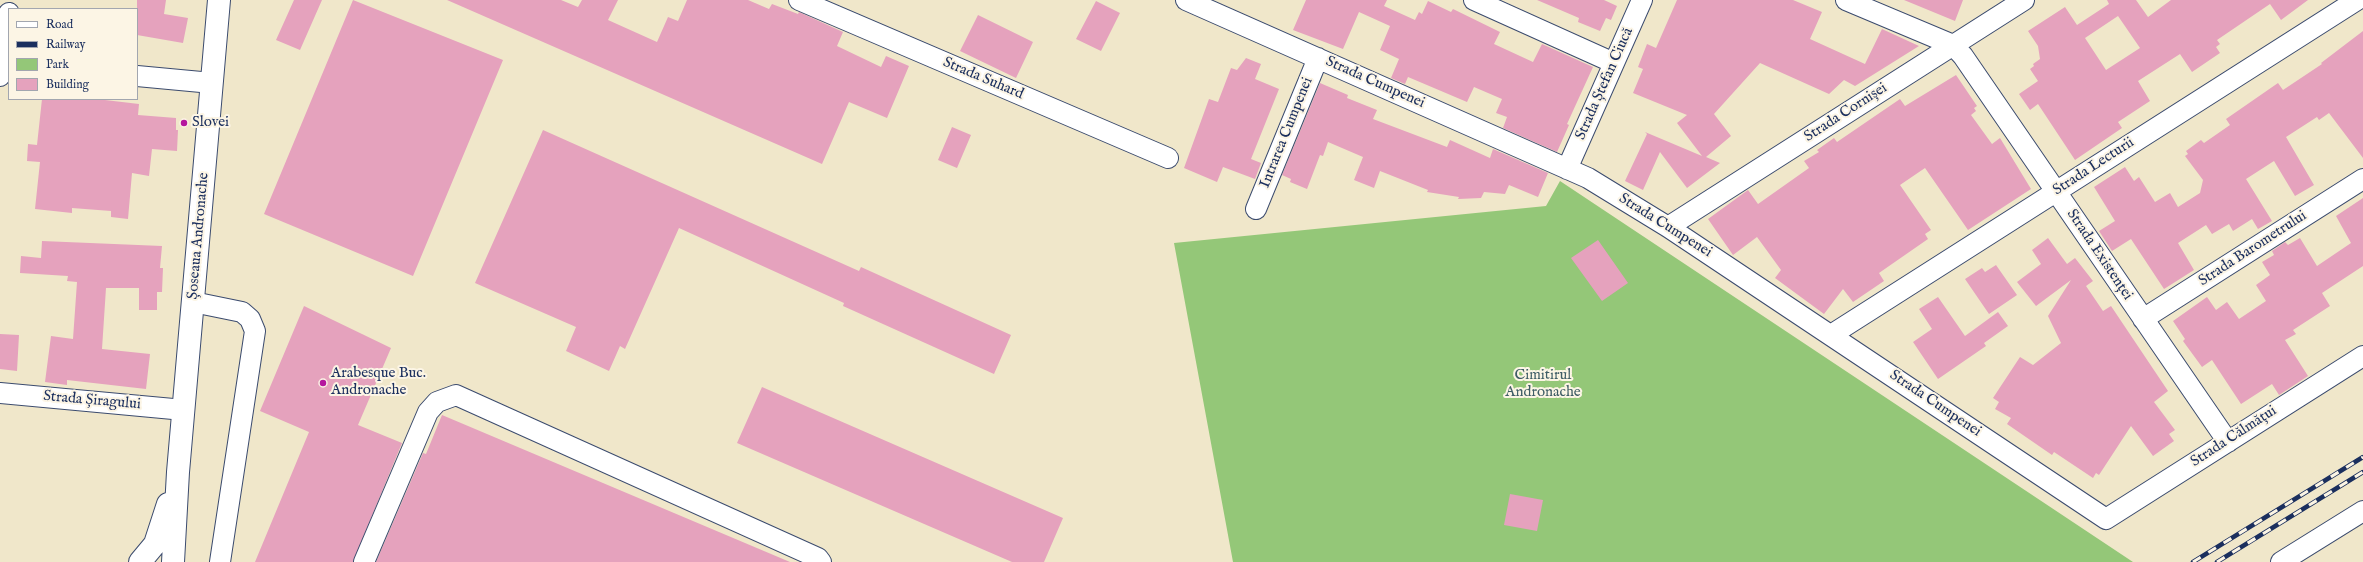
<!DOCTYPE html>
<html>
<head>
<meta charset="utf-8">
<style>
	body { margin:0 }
	#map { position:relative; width:2363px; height:562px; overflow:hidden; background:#f0e7ca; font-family:"IM FELL English",serif }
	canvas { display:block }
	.legend { position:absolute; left:8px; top:8px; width:130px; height:92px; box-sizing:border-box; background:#fcf5e5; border:1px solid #a2a6af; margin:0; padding:5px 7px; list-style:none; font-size:12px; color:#1b2f5e }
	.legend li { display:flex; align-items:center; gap:8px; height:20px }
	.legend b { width:20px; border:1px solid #a2a6af }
</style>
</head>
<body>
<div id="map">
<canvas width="2363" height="562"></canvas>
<ul class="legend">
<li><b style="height:5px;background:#fff"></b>Road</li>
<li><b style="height:5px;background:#1b2f5e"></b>Railway</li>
<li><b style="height:11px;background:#94c778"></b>Park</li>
<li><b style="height:11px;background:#e5a2bd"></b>Building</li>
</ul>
</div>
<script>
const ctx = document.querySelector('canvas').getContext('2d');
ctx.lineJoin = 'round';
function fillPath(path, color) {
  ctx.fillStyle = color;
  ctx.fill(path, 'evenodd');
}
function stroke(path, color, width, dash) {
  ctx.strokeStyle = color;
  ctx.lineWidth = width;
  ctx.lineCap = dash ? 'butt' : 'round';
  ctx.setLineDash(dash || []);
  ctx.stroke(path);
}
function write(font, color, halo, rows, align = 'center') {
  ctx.font = font + ' "IM FELL English",serif';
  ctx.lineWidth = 4;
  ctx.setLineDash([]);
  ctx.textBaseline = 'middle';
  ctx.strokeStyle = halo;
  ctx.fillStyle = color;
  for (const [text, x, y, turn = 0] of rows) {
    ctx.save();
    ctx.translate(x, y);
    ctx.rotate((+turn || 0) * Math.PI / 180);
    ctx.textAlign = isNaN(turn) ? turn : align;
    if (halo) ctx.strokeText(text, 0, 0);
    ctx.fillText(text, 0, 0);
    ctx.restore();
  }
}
const green = new Path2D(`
	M1560 181 2133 562H1233L1174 243 1546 206Z`);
const building = new Path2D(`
	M137 0H166L164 14 188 18 183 43 137 35Z
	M294 0H322L300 50 276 40Z
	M353 0 503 60 413 276 264 214Z
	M447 0H561L578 7 582 0H618L608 20 657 42 668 17 678 21 687 0H748L769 9 772 4 798 14 799 12 843 32 837 46 881 67 886 56 909 66 887 118 849 102 822 164Z
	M1306 0H1387L1384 6 1415 20 1419 12 1422 14 1428 1 1451 12 1453 9 1500 32 1494 44 1533 62 1542 44 1593 67 1567 124 1569 125 1557 152 1503 128 1507 117 1496 113 1502 99 1474 87 1467 102 1408 77 1405 84 1391 78 1399 59 1380 50 1390 26 1359 12 1343 49 1293 30Z
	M1537 0H1604L1617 6 1611 20 1606 18 1600 31 1578 22 1579 18Z
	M1677 0H1793L1822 12 1810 39 1865 64 1882 29 1919 46 1855 86 1844 80 1829 94 1760 63 1714 114 1731 136 1706 157 1720 163 1687 188 1660 152 1643 190 1625 181 1647 134 1645 132 1702 156 1677 123 1687 115 1633 93 1643 69 1638 67 1647 44 1656 48Z
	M1904 0H1963L1955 21Z
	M2107 0H2136L2148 17 2171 0H2308L2281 20 2270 4 2217 40 2220 44 2216 47 2220 53 2192 72 2180 54 2138 81 2150 101 2118 122 2122 128 2075 160 2038 104 2030 110 2019 94 2038 81 2030 69 2034 66 2033 64 2040 59 2038 46 2028 31 2065 7 2077 25 2109 4ZM2118 16 2140 48 2106 70 2085 38Z
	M1096 1 1120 13 1101 51 1076 39Z
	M978 15 1033 42 1016 78 960 51Z
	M2363 31V158L2329 113 2319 120 2317 117 2286 137 2314 185 2295 196 2274 161 2246 179 2272 221 2258 229 2252 219 2233 231 2229 224 2212 234 2206 225 2178 243 2194 270 2164 289 2131 239 2112 251 2099 231 2115 221 2094 187 2125 167 2134 181 2139 177 2155 202 2170 193 2178 207 2200 193 2203 180 2185 156 2188 154 2186 151 2201 140 2204 143 2230 125 2226 119 2278 83 2283 90 2322 64 2321 63Z
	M1246 58 1261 64 1255 79 1279 89 1251 159 1261 163 1255 179 1223 167 1217 182 1184 168 1209 99 1218 102 1231 68 1237 70Z
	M1956 75 1977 106 1974 108 1976 111 1971 115 1992 144 2000 138 2031 189 1968 230 1925 168 1900 185 1931 230 1925 234 1928 239 1879 273 1884 281 1853 302 1843 289 1824 314 1775 278 1781 270 1757 237 1733 255 1708 219 1748 190 1758 204 1809 168 1804 161 1819 152 1817 150 1834 138 1837 142 1900 99 1905 106Z
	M1320 83 1348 95 1347 98 1377 110 1373 119 1447 147 1450 140 1490 158 1493 149 1548 173 1538 197 1509 185 1505 194 1484 192 1481 198 1458 199 1459 197 1427 192 1428 190 1380 171 1374 188 1354 180 1363 157 1328 142 1323 156 1320 155 1307 189 1290 182 1291 179 1282 175Z
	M42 99 105 100 139 104 138 115 176 118V130H178L177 151 152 149 149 176 132 173 128 219 111 217V211L72 208V213L35 209 40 162 27 161 28 144 37 145Z
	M952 127 971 135 957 168 938 160Z
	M543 130 859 271 861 267 1011 335 994 374 843 306 844 303 679 228 625 349 620 346 609 371 566 351 576 327 475 283Z
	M2363 198V266L2322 293 2330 306 2293 330 2296 334 2285 340 2308 376 2279 395 2272 384 2241 404 2212 360 2202 367 2183 341 2185 339 2173 321 2207 297 2216 310 2227 302 2239 319 2266 301 2256 285 2270 275 2262 262 2274 255 2272 251 2285 242 2288 245 2300 238 2317 266 2351 243 2336 216Z
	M2048 238 2067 264 2075 258 2093 281 2086 286 2103 311 2111 306 2168 391 2154 402 2175 430 2169 434 2174 441 2153 456 2131 426 2099 475 2096 473 2093 478 2054 452 2052 455 2007 424 2011 418 1995 409 1999 402 1993 398 2020 357 2033 365 2061 343 2048 316 2071 280 2036 306 2017 282 2041 264 2032 250Z
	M1598 240 1628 283 1602 301 1571 258Z
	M42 241 162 246 160 268H163L162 292H157V310H139V288H106L102 349 150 354 146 389 67 380V385L45 382 51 336 73 339 77 282 67 281 68 276 20 273 21 256 41 258Z
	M1996 265 2017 295 1989 314 1965 279 1982 268 1985 272Z
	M1938 297 1965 336 1998 312 2008 326 1984 343 1986 346 1938 379 1913 342 1932 329 1919 309Z
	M304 306 391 348 358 425 402 443 353 562H255L309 432 260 411Z
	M0 334 19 335 17 371 0 369Z
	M762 387 1063 518 1044 562H1012L737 443Z
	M442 415 790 562H376L423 453 426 454Z
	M1510 494 1543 500 1537 531 1504 525Z`);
const minor = new Path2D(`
	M799 0 1168 158
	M1186 0 1588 178 1668 227 2106 519 2363 356
	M1474 0 1614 63
	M1846 0 1953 45 1963 56 2228 442
	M0 76 9 13
	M137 76 212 83
	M1567 169 1642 0
	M1256 209 1318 58
	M1668 227 2024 0
	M193 302 242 312 250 319 255 331 220 562
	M2143 319 2363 179
	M1831 335 2357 0
	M0 393 184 410
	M364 562 428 412 437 402 456 395 818 558 821 562
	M2281 562 2363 511`);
const major = new Path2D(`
	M140 562 155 544 168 504
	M173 562 178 472 219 0`);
const rail = new Path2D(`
	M2193 562 2363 457
	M2217 562 2363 472`);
const markers = [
	[184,123,4,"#b5179e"],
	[323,383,4,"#b5179e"]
];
const streetNames = [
	["Strada Suhard",983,79,23],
	["Strada Cumpenei",1375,83,24],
	["Strada Ștefan Ciucă",1605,84,-66],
	["Strada Cornișei",1846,113,-33],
	["Intrarea Cumpenei",1287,133,-68],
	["Strada Lecturii",2094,167,-33],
	["Strada Cumpenei",1665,226,32],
	["Șoseaua Andronache",199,236,-85],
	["Strada Barometrului",2253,249,-33],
	["Strada Existenței",2099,255,56],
	["Strada Șiragului",92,401,5],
	["Strada Cumpenei",1935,404,34],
	["Strada Călmățui",2234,437,-33]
];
const poiNames = [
	["Slovei",192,123],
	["Arabesque Buc.",331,374],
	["Andronache",331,391]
];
const parkNames = [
	["Cimitirul",1543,376],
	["Andronache",1543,393]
];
fillPath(green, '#94c778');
fillPath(building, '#e5a2bd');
stroke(minor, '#3b4b6e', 22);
stroke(major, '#3b4b6e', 24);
stroke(minor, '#fff', 20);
stroke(major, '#fff', 22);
stroke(rail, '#1b2f5e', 4.5);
stroke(rail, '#fcf5e5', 3, [9]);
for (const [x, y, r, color] of markers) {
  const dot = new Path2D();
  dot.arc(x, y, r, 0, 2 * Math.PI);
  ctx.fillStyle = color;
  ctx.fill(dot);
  stroke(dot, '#fcf5e5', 1.5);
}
write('15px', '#1b2f5e', '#fcf5e5', streetNames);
write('15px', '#1b2f5e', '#fcf5e5', poiNames, 'left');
write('15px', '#3f5d66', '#fcf5e5', parkNames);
</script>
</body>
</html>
